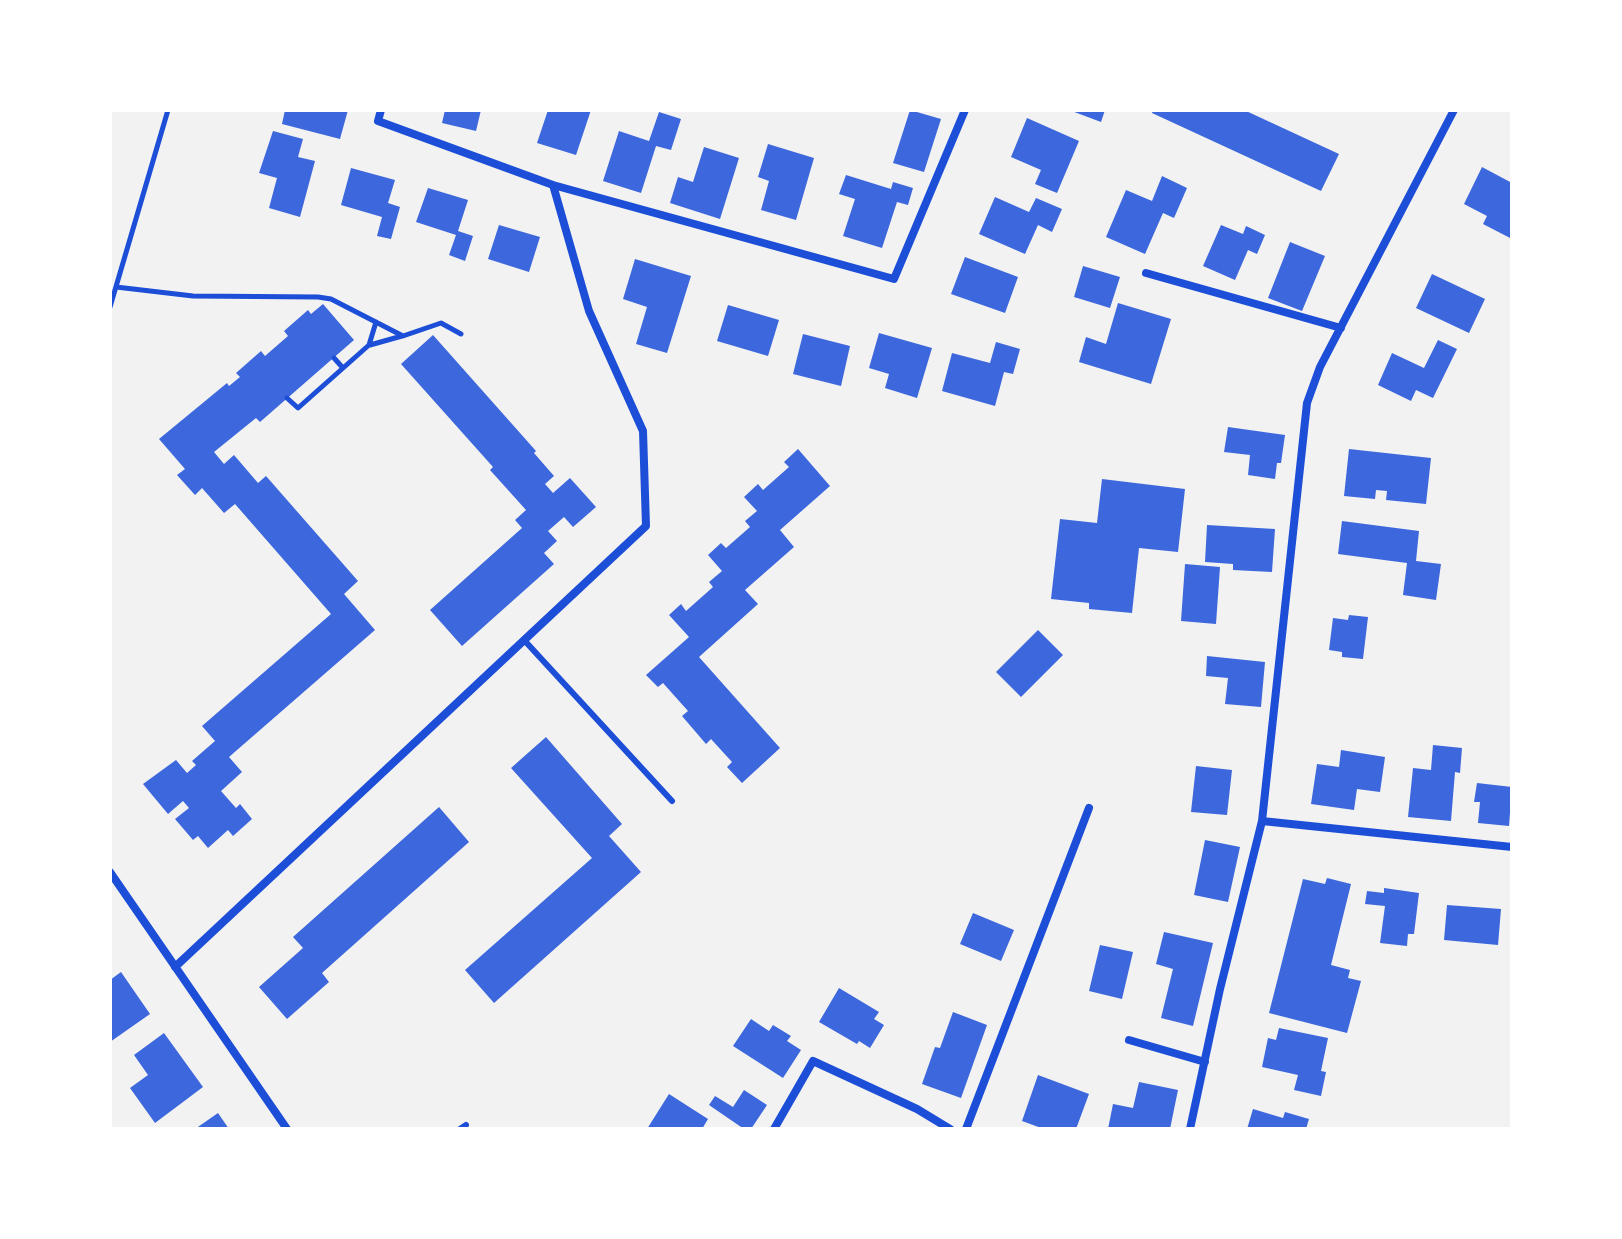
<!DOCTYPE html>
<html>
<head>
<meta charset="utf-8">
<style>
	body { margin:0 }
	#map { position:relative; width:1622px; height:1239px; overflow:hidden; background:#f2f2f2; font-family:Lora,serif }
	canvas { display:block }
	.frame { position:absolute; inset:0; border:112px solid #fff; pointer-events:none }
</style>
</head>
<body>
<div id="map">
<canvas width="1622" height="1239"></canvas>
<div class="frame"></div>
</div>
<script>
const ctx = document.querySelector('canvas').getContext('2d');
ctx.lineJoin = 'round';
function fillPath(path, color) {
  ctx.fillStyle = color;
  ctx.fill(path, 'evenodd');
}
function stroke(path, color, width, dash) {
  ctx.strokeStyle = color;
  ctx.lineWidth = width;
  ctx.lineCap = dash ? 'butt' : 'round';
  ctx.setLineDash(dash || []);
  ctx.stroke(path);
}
const building = new Path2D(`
	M285 110H348L340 139 282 124Z
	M445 110H481L476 131 442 123Z
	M548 110H591L576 155 537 143Z
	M910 110 941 119 924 172 893 163Z
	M1069 110H1105L1101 122Z
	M1153 110H1244L1339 154 1321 191 1152 113Z
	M659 112 681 119 671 150 656 146 641 193 603 181 619 131 649 141Z
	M1027 118 1079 141 1057 193 1035 184 1041 170 1011 157Z
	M273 131 303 139 298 157 315 161 300 217 269 208 277 178 259 173Z
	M768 144 814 158 796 220 761 210 769 181 758 177Z
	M704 147 739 158 720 219 670 203 678 177 693 182Z
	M1482 167 1512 183V239L1483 224 1487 216 1464 204Z
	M351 168 395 180 388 203 400 207 391 239 377 236 382 217 341 205Z
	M846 175 891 189 893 182 913 188 908 205 897 202 882 248 843 236 855 199 839 194Z
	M1162 176 1187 188 1174 218 1163 213 1145 254 1106 237 1126 190 1152 201Z
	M428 188 468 200 458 231 473 236 465 261 449 255 456 235 416 222Z
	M995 197 1029 212 1036 198 1062 209 1052 232 1038 225 1025 254 979 234Z
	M499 225 540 237 529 272 488 259Z
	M1221 225 1243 234 1246 226 1265 235 1257 254 1248 250 1235 280 1203 266Z
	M1290 242 1325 256 1302 311 1268 298Z
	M965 257 1018 277 1005 313 951 294Z
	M635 259 691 276 667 353 636 344 647 307 623 299Z
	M1083 266 1120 277 1110 308 1074 297Z
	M1432 274 1485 299 1469 333 1416 308Z
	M1118 303 1171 319 1151 384 1079 362 1086 337 1106 344Z
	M323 304 354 340 260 422 256 418 214 452 224 464 234 455 258 483 266 476 358 581 344 594 375 630 229 757 242 772 221 791 236 808 240 804 252 819 233 836 228 830 208 848 198 836 193 840 175 819 189 808 183 801 168 814 143 784 176 760 187 773 196 765 192 761 215 741 202 726 331 614 235 504 224 513 202 488 195 495 177 475 185 469 159 439 227 383 229 386 240 377 236 373 261 351 265 356 288 336 284 331 308 310 311 314Z
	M728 305 779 320 768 356 717 341Z
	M879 333 932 348 917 398 885 388 889 374 869 368Z
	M803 334 850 346 841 386 793 374Z
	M433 335 536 451 534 453 554 476 545 484 553 493 570 478 596 507 573 527 564 517 548 531 557 541 544 553 554 564 462 646 430 610 522 528 515 520 526 510 490 470 493 467 401 364Z
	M1438 340 1457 349 1433 398 1416 390 1411 401 1378 385 1392 353 1424 368Z
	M996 342 1020 349 1013 374 1004 372 995 406 942 391 952 353 990 363Z
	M1228 427 1285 435 1281 463H1277L1275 479 1248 475 1250 455 1224 452Z
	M798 449 830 486 780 530 794 547 745 590 758 604 699 657 780 748 742 783 727 767 732 762 711 739 706 744 682 716 688 711 663 683 658 687 646 675 689 637 669 615 681 604 686 611 713 587 709 582 722 571 708 555 721 543 726 548 750 527 745 521 757 511 744 497 758 484 763 490 789 467 784 462Z
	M1349 449 1431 458 1426 504 1386 500 1387 491 1376 490 1375 499 1344 496Z
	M1102 479 1185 489 1178 552 1139 548 1132 613 1089 609V603L1051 599 1060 519 1097 523Z
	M1342 521 1419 531 1416 561 1441 564 1436 600 1403 595 1407 563 1338 554Z
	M1207 525 1275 529 1272 572 1233 570V564L1205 562Z
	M1185 564 1220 567 1216 624 1181 621Z
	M1349 615 1368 617 1363 659 1342 657V652L1329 650 1333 618 1348 620Z
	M1038 630 1063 655 1021 697 996 672Z
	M1207 656 1265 662 1261 707 1225 704 1228 678 1206 676Z
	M546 737 622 824 609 836 641 872 494 1003 465 970 592 858 511 768Z
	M1433 745 1462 748 1460 773 1455 772 1451 821 1408 817 1413 768 1431 770Z
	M1341 750 1385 757 1380 792 1357 789 1354 810 1311 804 1317 764 1339 767Z
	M1196 766 1232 770 1227 815 1191 812Z
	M1477 783 1512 787 1509 826 1478 823 1480 802H1474Z
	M439 807 469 842 322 973 329 982 287 1019 259 987 303 948 293 937Z
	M1205 840 1240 847 1228 902 1194 895Z
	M1327 878 1351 884 1331 965 1350 970 1348 978 1361 981 1347 1033 1269 1013 1303 879 1325 884Z
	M1384 888 1419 893 1414 934H1408L1407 946 1380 943 1385 906 1365 904 1367 891 1384 893Z
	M1447 905 1501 909 1498 945 1444 940Z
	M973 913 1014 930 1001 961 960 944Z
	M1164 932 1213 943 1193 1026 1161 1018 1173 969 1156 964Z
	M1100 945 1133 952 1122 999 1089 991Z
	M121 972 150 1014 110 1042V980Z
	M839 988 879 1012 874 1019 884 1025 870 1048 859 1041 857 1044 819 1022Z
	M953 1012 987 1025 961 1098 922 1084 935 1047 940 1048Z
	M751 1019 769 1031 773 1025 791 1036 787 1041 801 1050 783 1078 733 1046Z
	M1279 1028 1328 1038 1321 1071 1326 1072 1321 1096 1294 1090 1298 1075 1262 1067 1268 1038 1276 1040Z
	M164 1033 203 1087 155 1123 130 1088 148 1075 134 1055Z
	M1038 1075 1089 1094 1076 1129H1044L1022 1121Z
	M1139 1082 1178 1090 1170 1129H1108L1113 1104 1133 1108Z
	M744 1090 767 1105 751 1129H744L709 1105 715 1096 733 1107Z
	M669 1094 708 1119 702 1129H647Z
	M1253 1109 1283 1118 1285 1112 1309 1119 1306 1129H1247Z
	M218 1113 229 1129H195Z`);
const path = new Path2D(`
	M116 287 193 296 318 297 331 299 403 336 441 323 461 334
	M110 307 168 110
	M370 345 402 336
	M334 358 343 368
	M287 398 298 408 369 345 376 322`);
const service = new Path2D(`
	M524 640 672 801
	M460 1129 466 1125`);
const minor = new Path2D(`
	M381 110 378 121 553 185 894 279 965 110
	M1146 273 1341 328
	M1262 821 1512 847
	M110 872 287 1129
	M175 967 646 526 643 431 589 311 553 185
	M1129 1040 1205 1062
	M774 1129 813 1061 917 1109 950 1129
	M966 1129 1089 808
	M1190 1129 1220 989 1262 821 1307 403 1320 367 1454 110`);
fillPath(building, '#3d67dc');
stroke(path, '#1d4ed8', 5);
stroke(service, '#1d4ed8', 6);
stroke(minor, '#1d4ed8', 8);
</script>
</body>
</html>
